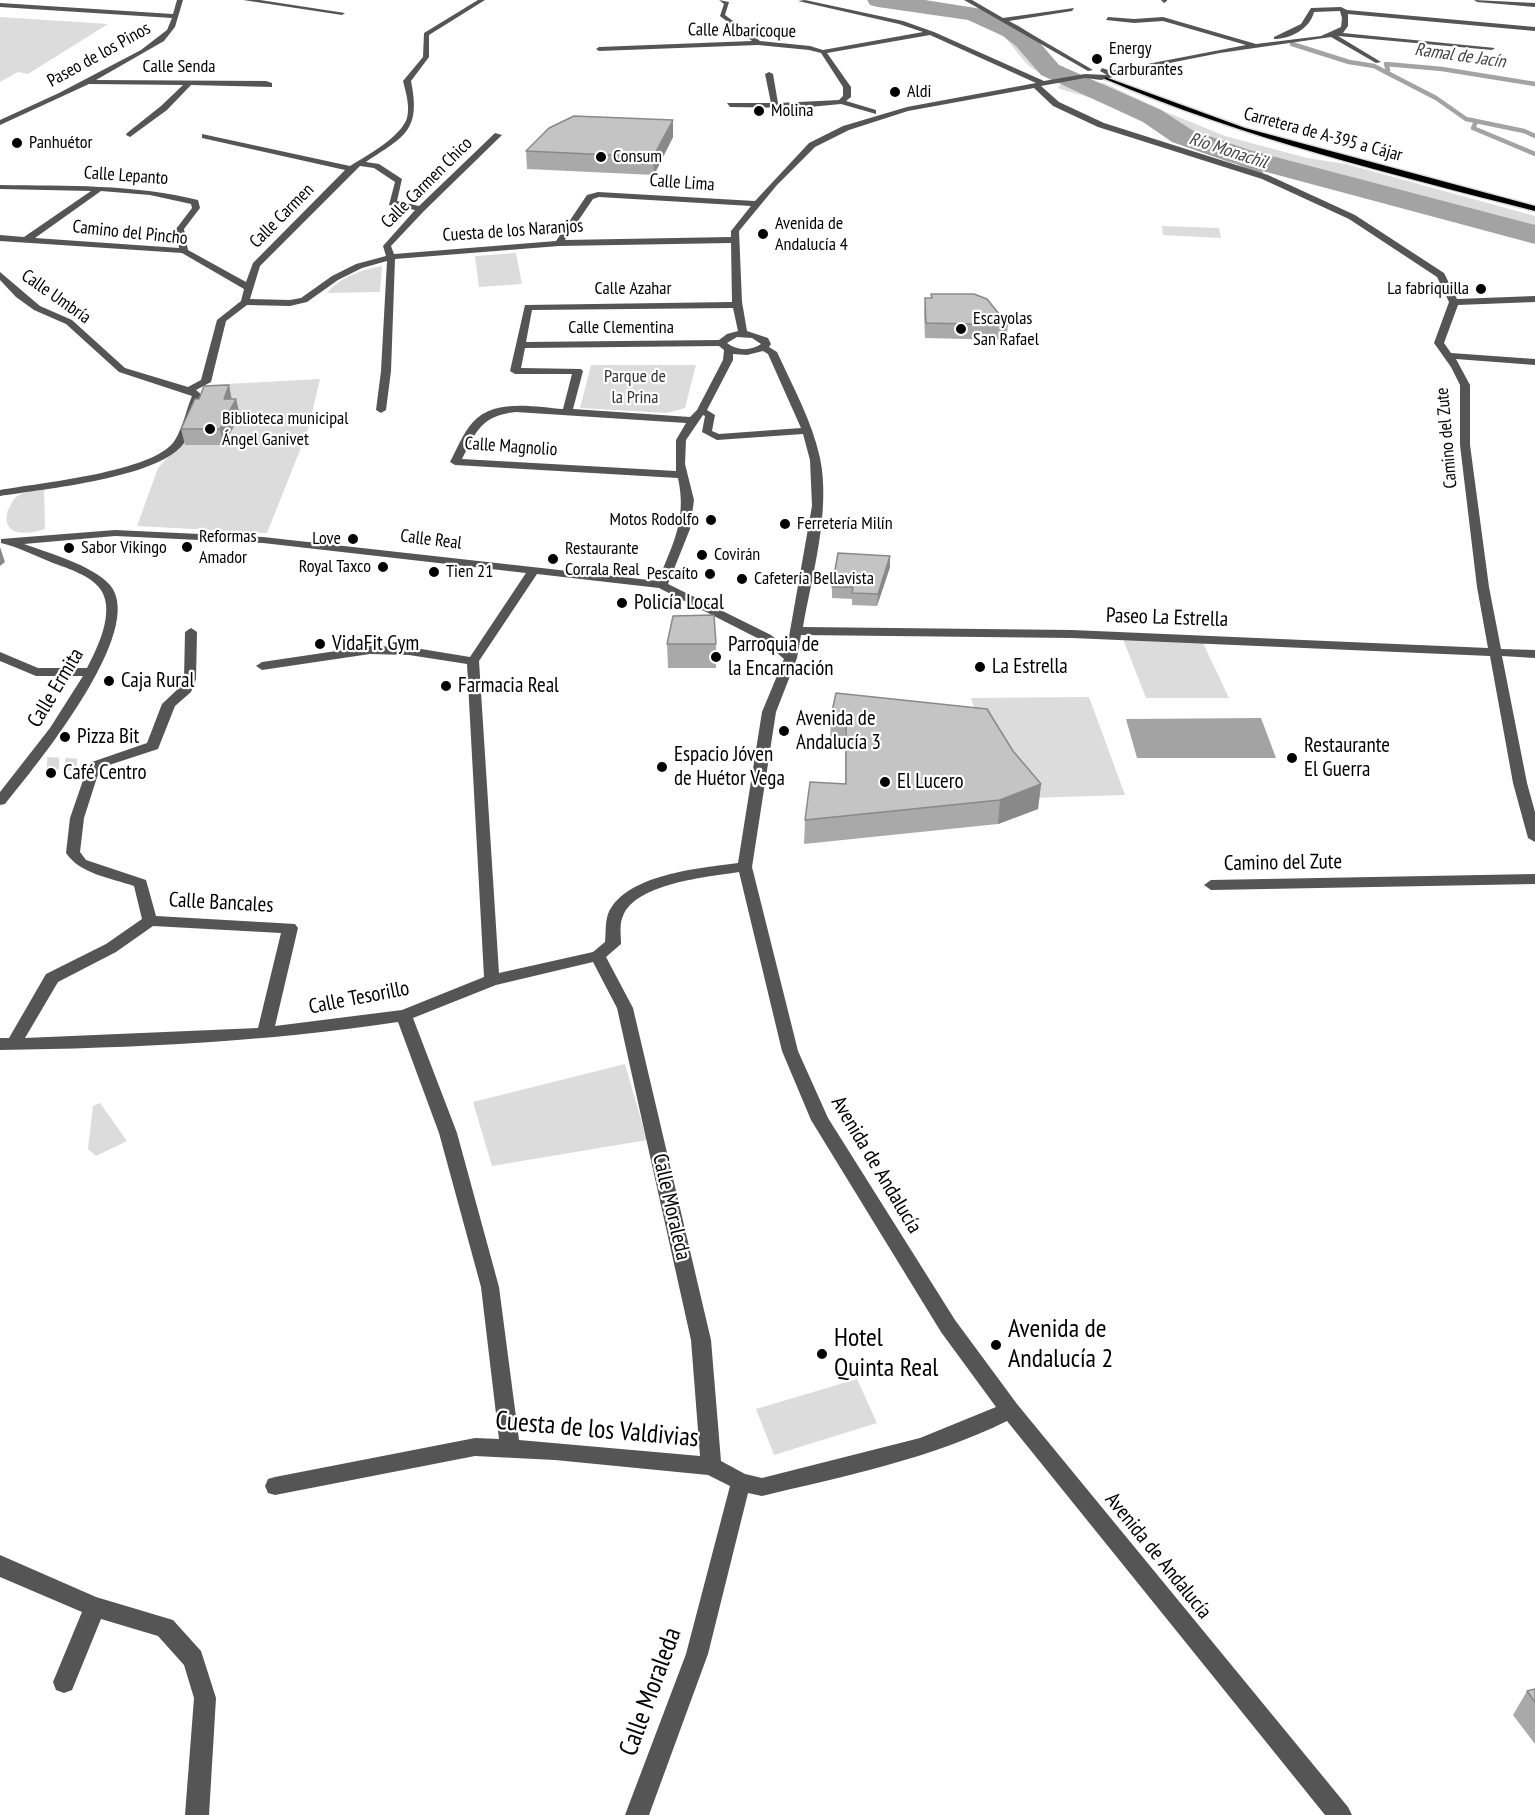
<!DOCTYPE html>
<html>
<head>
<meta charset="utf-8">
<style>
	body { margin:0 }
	canvas { display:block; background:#fff }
</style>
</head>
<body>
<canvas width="1535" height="1815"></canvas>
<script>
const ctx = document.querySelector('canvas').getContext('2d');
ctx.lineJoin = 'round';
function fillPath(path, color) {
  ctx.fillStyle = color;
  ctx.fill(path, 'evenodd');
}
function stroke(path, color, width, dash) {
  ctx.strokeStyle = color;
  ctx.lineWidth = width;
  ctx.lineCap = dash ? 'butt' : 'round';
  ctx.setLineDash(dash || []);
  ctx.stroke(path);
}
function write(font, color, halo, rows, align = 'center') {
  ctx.font = font + ' "PT Sans Narrow",sans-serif';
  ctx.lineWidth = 4.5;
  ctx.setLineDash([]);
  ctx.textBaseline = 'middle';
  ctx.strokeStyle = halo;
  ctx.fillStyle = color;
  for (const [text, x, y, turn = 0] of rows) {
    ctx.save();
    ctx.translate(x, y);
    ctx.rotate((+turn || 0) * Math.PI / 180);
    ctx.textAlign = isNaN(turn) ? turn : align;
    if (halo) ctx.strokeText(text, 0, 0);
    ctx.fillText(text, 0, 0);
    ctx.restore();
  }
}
const green = new Path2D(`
	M867 0C903 0 955 0 986 15 995 20 1008 25 1014 31 1030 46 1038 70 1064 66L1065 73C1024 82 1022 48 996 30 959 5 910 8 867 0Z
	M0 17 108 24 28 74 18 72 0 82Z
	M1063 83H1104L1166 112 1225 136 1307 158 1346 164 1535 216V239L1380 198 1265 164C1227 174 1165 126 1130 111 1108 102 1084 96 1060 89L1058 87Z
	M1162 226 1219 228 1221 238 1163 235Z
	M516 253 522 284 479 287 475 256Z
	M382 266 380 292 327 293C341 276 362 270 382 266Z
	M591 365H696L685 408 667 413 580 408Z
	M320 379 308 430 267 533 137 526 158 468 182 442 208 385Z
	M44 487 45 529C28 535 0 537 8 510 11 505 12 501 16 497 24 491 34 490 44 487Z
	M1123 639 1203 643 1229 698H1146Z
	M1089 697 1125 795 1028 798 975 710 971 698Z
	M625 1064 647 1140 492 1166 473 1102Z
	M100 1103 127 1141 96 1156 88 1149 93 1106Z
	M857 1379 877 1423 774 1455 756 1409Z`);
const water = new Path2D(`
	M1261 718 1276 758H1137L1126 719Z`);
const stream = new Path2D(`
	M1292 44 1349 62 1374 66 1436 98 1466 119 1524 131 1535 136
	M1388 70 1386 64 1442 69 1535 84
	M1475 124 1473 128 1535 154
	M1182 136 1261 173`);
const river = new Path2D(`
	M867 0H925L982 9 1019 26 1034 36 1059 65 1161 110 1192 130 1249 150 1535 225V244L1229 162 1172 142 1143 122 1041 75 1016 46 1003 36 968 20 878 7 870 5Z`);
const minorTunnel = new Path2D(`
	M47 763 83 765`);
const minor = new Path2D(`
	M177 0H183L175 27 164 41 96 80 266 81 272 83V87L191 85 167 110 130 137 126 135 127 133 161 106 183 85 89 84 0 125V120L59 93 141 50 167 30 172 18 0 7V3L173 14Z
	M243 0H260L345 13 342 15Z
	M478 0H485L429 35V57L411 81C421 131 405 136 366 162L379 164 402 179 397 201 419 206 495 133 502 135 424 211 391 246 394 254 556 241 587 195 598 192 755 201 809 143 843 126 907 107 1036 83 930 35 827 53 851 87V97L846 101 876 110V114L841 104 799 108 730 107 727 103H771L765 74 769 72 773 74 778 103 839 100 843 96V87L821 53 809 50 758 45 599 51 596 49 599 47 752 41 720 16 724 4 719 0 729 2 725 15 760 41 810 46 823 50 923 32 899 24 798 1 805 0 903 21 934 32 1044 81 1085 74 1107 75 1100 71 1102 68 1111 71 1246 45 1163 21 1134 23 1106 20 1108 17 1134 19 1163 17 1256 44 1321 36 1341 27 1342 18 1340 11 1314 12C1310 29 1290 39 1274 39V37L1301 24 1311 8 1341 7 1347 10 1535 27V31L1348 14V26L1343 33 1495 48 1492 50 1338 36 1381 62 1376 63 1331 37 1220 53 1114 74 1113 77 1101 80 1085 78 1041 86 1059 102 1104 123 1268 175 1355 215 1444 273 1457 299 1535 296V302L1458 305 1444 343 1451 353 1535 359V365L1456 359 1470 385V445L1489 587 1501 649 1535 650V658L1502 656 1527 783 1535 812V842L1528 838 1513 783 1490 656 1072 638 801 635 797 658 776 712 752 867 798 1051 828 1118 955 1320 1017 1404 1348 1807 1352 1815H1325L1007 1421C930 1459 845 1476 762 1496L748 1493 708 1654 649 1815H625L686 1654 730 1486 708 1475 555 1460 475 1456 275 1495 268 1493 265 1486 268 1479 275 1477 475 1438 499 1439 481 1287 439 1133 398 1022C267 1042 133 1048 0 1050V1038H9L46 974 106 944 142 919 134 886C111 878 80 874 66 853L70 818 89 763 147 743 162 704 180 687 184 679 185 632 191 628 197 632 196 679 191 692 175 706 158 749 100 768 84 818 80 852 86 860 146 880 156 916 295 924 298 928 275 1026 402 1010 484 977 467 664 409 655 370 654 262 670 256 666 262 662 370 646 409 647 470 657 526 573 263 543 115 536 24 544C49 553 92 565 110 585 148 630 35 767 5 804L0 805V792L50 728 83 676H36L0 661V652L38 668H87C98 647 115 612 101 590 92 576 67 568 53 563 36 556 18 547 1 543V539L115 530 263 537 658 581C673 543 687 520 678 478L455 465 450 462C457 449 463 433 473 422 494 398 536 407 563 409L572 374H515L510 371 525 305 732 302 731 243 559 246 395 259 391 371 386 410 381 413 376 410 381 371 387 261 362 268 338 280 307 302 290 306 247 305 226 321 211 382 196 390 202 395C197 410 193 430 184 443 160 478 43 489 0 496V490C38 483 156 472 175 440 183 427 186 410 192 396L119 372 66 324 34 310 16 297 0 280V272L40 306 72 320 125 368 188 387 201 380 217 320 241 301 244 289 182 253 0 241V235L24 237 91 191 0 189V185C67 186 133 184 198 200L200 208 184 229 188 250 246 282 253 263 345 170 202 138V134L350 166C366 156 401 137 407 118 410 106 406 93 403 81L423 57 424 33ZM1034 88 1053 106 1098 127 1262 179 1349 219 1437 277 1449 302 1434 343 1451 367 1460 385V445L1477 587 1488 648 1072 630 803 627C812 575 831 511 820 458 812 421 793 387 777 352L769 347 771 344 768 338 747 331 742 302 739 231 777 185 815 147 849 130 908 111ZM360 166 374 168 395 182 389 205 415 210 383 246 386 256 356 264 332 276 301 298 290 300 250 299 260 266ZM101 191 150 195 191 204 192 208 176 229 179 248 35 238ZM599 197 751 206 731 231V237L565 240 593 199ZM733 308 738 331 727 334 719 340 526 342 532 310ZM737 337 752 338 761 344C751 351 737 351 727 343ZM719 346 724 350 723 360 697 410 690 417 573 409 583 371 581 369 521 368 525 348ZM763 351 768 354 801 428 719 434 712 431 715 415 707 410 733 360V354L747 355ZM516 412 686 423 676 440V471L462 459C477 430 481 416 516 412ZM703 415 705 416 702 432 717 440 803 434 810 460 812 506 787 648 771 635 668 584 690 529 694 500 685 464 686 440ZM537 574 659 588 763 641 784 659 762 712 738 863C701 868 625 874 608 914 605 923 606 933 605 942L593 952 499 973 479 661ZM739 872 782 1051 811 1120 941 1332 996 1407 920 1438 762 1478 745 1474 721 1461 711 1340 633 1008 606 957 621 944C621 935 619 924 623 916 636 883 708 877 739 872ZM153 926 281 933 258 1028 25 1038 58 982 116 952ZM593 962 617 1008 691 1340 700 1456 519 1440 499 1287 457 1133 413 1018 496 985Z
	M964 0H972L1003 18 1074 8 1072 11 1009 21 1093 70 1088 71Z
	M1161 0H1167V1L1164 3Z
	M1474 0 1535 3V7L1477 2Z
	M1535 874V884L1211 890 1204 885 1211 880Z
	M0 1555 96 1597 173 1620 201 1651 216 1698 209 1815H185L194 1698 184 1665 158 1636 101 1619 72 1690 64 1693 56 1690 53 1682 82 1612 0 1577Z`);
const major = new Path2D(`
	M1105 77 1245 128 1535 206V211C1390 174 1243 138 1105 79Z`);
const wall = new Path2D(`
	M673 120V137L654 175 527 169 526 151Z
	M931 294 1008 325 1006 340 925 338 924 313 925 298H931Z
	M229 385 231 399H236L240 416 223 445H185L181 429 199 399Z
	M890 556V567L877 606 852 605V599L832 598V587Z
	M667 644H716V668H668Z
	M836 693 1013 751 1041 784 1038 809 998 824 804 844 805 820 845 784V742L830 741 831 716Z
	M1535 1689V1744L1513 1715 1527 1691Z`);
const shadedWall = new Path2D(`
	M673 120V137L654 175 653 157Z
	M229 385 232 401 236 399 240 416 223 445 220 429 224 399Z
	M0 547 5 562 0 566Z
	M890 556V567L877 606 878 594Z
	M1041 784 1038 809 998 824 1000 800Z`);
const building = new Path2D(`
	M574 116 673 120 653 157 526 151 549 128Z
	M931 294H974L987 299 1008 325 926 323 925 298H932Z
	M229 385 224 399H236L220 429H181L195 399H199L204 386Z
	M838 553 890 556 878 594 852 593 853 587H832Z
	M714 615 716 644H667L673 616Z
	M836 693 987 709 1013 751 1041 784 1000 800 805 820 810 782 846 784V718L831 716Z
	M1535 1689V1702L1527 1691Z`);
const markers = [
	[1097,59,6,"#000"],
	[895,92,6,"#000"],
	[759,111,6,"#000"],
	[17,143,6,"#000"],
	[601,157,6,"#000"],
	[763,234,6,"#000"],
	[1481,289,6,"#000"],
	[961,329,6,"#000"],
	[210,429,6,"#000"],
	[711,520,6,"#000"],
	[785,524,6,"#000"],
	[353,539,6,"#000"],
	[187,547,6,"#000"],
	[69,548,6,"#000"],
	[702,555,6,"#000"],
	[553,559,6,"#000"],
	[383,567,6,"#000"],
	[434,572,6,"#000"],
	[710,574,6,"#000"],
	[742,579,6,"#000"],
	[622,603,6,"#000"],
	[320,644,6,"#000"],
	[716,657,6,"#000"],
	[980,667,6,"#000"],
	[109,681,6,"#000"],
	[446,686,6,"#000"],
	[784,731,6,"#000"],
	[65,737,6,"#000"],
	[1292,758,6,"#000"],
	[662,767,6,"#000"],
	[51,773,6,"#000"],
	[885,782,6,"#000"],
	[996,1345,6,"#000"],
	[822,1354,6,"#000"]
];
const farStreetnames = [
	["Calle Albaricoque",742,31,1],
	["Paseo de los Pinos",99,55,-29],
	["Calle Senda",179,67],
	["Carretera de A-395 a Cájar",1323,135,15],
	["Calle Lepanto",126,176,4],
	["Calle Carmen Chico",427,183,-45],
	["Calle Lima",682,183,4],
	["Calle Carmen",282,216,-45],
	["Cuesta de los Naranjos",513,231,-4],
	["Camino del Pincho",130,233,6],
	["Calle Azahar",633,289],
	["Calle Umbría",56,297,35],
	["Calle Clementina",621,328],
	["Camino del Zute",1447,438,-95],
	["Calle Magnolio",511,447,4],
	["Calle Real",431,540,7]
];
const farPoinames = [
	["Energy",1109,49],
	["Carburantes",1109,70],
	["Aldi",907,92],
	["Molina",771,111],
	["Panhuétor",29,143],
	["Consum",613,157],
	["Avenida de",775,224],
	["Andalucía 4",775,245],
	["La fabriquilla",1469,289,"right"],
	["Escayolas",973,319],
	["San Rafael",973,340],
	["Biblioteca municipal",222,419],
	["Ángel Ganivet",222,440],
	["Motos Rodolfo",699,520,"right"],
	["Ferretería Milín",797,524],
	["Reformas",199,537],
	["Amador",199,558],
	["Love",341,539,"right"],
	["Sabor Vikingo",81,548],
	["Restaurante",565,549],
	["Corrala Real",565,570],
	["Covirán",714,555],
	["Royal Taxco",371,567,"right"],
	["Tien 21",446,572],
	["Pescaíto",698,574,"right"],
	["Cafetería Bellavista",754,579]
];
const farWaternames = [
	["Ramal de Jacín",1460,56,8],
	["Río Monachil",1228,151,18]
];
const farParknames = [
	["Parque de",635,377],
	["la Prina",635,398]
];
const poiNames = [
	["Policía Local",634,603],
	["VidaFit Gym",332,644],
	["Parroquia de",728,645],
	["la Encarnación",728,669],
	["La Estrella",992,667],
	["Caja Rural",121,681],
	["Farmacia Real",458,686],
	["Avenida de",796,719],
	["Andalucía 3",796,743],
	["Pizza Bit",77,737],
	["Restaurante",1304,746],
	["El Guerra",1304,770],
	["Espacio Jóven",674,755],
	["de Huétor Vega",674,779],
	["Café Centro",63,773],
	["El Lucero",897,782]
];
const streetNames = [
	["Paseo La Estrella",1167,618,2],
	["Calle Ermita",56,688,-59],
	["Camino del Zute",1283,863,-1],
	["Calle Bancales",221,903,3],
	["Calle Tesorillo",359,998,-11],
	["Avenida de Andalucía",876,1165,59],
	["Calle Moraleda",671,1207,77],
	["Avenida de Andalucía",1158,1556,51]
];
const nearPoinames = [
	["Avenida de",1008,1330],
	["Andalucía 2",1008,1360],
	["Hotel",834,1339],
	["Quinta Real",834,1369]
];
const nearStreetnames = [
	["Cuesta de los Valdivias",597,1430,5],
	["Calle Moraleda",651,1692,-70]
];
fillPath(green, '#dcdcdc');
fillPath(water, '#a3a3a3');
stroke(stream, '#a3a3a3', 4.5);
fillPath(river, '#a3a3a3');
stroke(minorTunnel, '#d9d9d9', 12, [12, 6]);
stroke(major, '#dbdbdb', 3);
fillPath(minor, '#555');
fillPath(major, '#000');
fillPath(wall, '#a9a9a9');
fillPath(shadedWall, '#898989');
fillPath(building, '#c4c4c4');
stroke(building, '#898989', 1.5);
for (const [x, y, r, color] of markers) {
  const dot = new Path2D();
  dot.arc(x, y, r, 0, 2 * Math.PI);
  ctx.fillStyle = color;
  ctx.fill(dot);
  stroke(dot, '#fff', 2);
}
write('18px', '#000', '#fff', farStreetnames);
write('18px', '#000', '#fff', farPoinames, 'left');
write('italic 18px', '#444', '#fff', farWaternames);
write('18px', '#333', '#fff', farParknames);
write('21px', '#000', '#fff', poiNames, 'left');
write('21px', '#000', '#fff', streetNames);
write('26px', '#000', '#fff', nearPoinames, 'left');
write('26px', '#000', '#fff', nearStreetnames);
</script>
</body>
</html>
